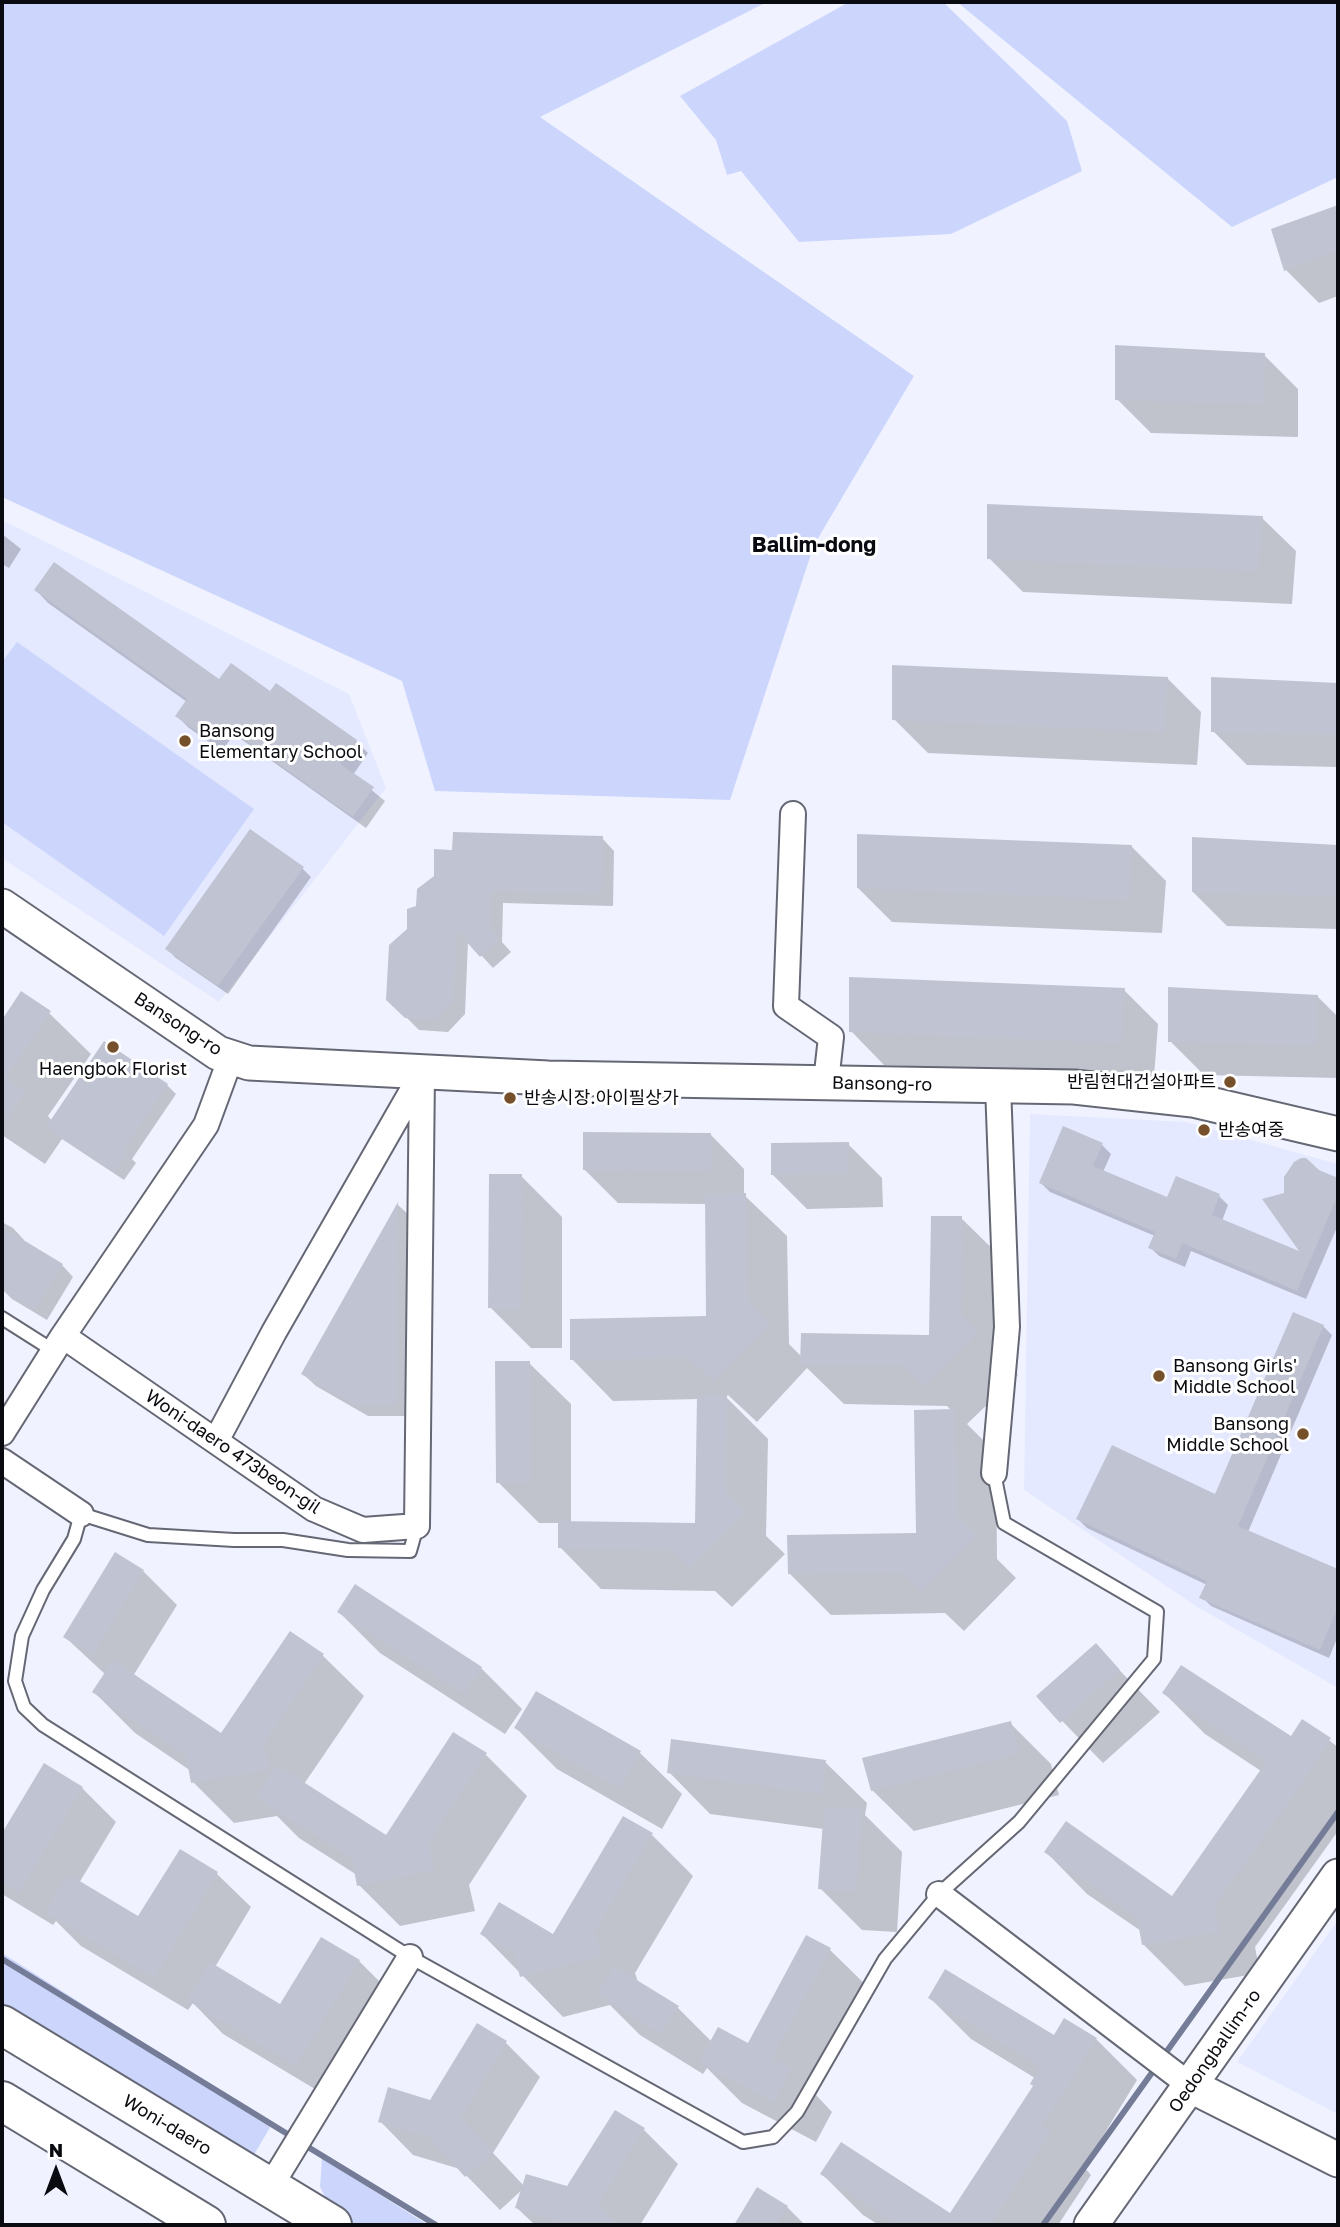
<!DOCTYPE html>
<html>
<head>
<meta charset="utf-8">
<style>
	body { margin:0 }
	#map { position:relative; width:1340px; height:2227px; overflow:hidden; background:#f0f3ff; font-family:"Golos Text",sans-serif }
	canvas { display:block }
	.frame { position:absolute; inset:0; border:4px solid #0a0b10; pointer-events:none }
	.north { position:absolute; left:21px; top:2136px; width:70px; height:70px; -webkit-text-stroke:5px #fff; paint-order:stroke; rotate:0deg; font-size:19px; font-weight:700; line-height:28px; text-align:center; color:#0a0b10 }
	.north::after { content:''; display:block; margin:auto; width:24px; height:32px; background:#0a0b10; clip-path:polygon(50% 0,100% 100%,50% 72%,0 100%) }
</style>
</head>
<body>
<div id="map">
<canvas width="1340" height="2227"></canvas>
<div class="frame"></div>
<div class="north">N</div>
</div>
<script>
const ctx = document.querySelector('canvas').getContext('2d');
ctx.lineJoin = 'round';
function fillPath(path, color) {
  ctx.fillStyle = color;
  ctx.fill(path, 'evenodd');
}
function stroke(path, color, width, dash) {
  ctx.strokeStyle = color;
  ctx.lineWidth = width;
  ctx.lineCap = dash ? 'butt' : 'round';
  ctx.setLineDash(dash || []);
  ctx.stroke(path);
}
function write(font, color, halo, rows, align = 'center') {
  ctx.font = font + ' "Golos Text","Noto Sans KR",sans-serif';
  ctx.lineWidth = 6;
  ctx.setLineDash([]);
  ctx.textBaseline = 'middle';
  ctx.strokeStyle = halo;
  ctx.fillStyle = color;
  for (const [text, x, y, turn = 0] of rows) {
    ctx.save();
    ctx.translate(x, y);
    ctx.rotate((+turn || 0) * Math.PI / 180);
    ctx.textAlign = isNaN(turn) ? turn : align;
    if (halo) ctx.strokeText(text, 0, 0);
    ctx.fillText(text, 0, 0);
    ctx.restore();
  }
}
const built = new Path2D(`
	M2 520 349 694 386 788 219 1002 2 858Z
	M1030 1114 1186 1122 1338 1164V1688L1196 1606 1024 1490Z
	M1338 1920V2114L1237 2062Z`);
const green = new Path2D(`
	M2 2H767L540 117 914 376 814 545 730 800 435 791 402 681 2 497Z
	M849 2H943L1067 121 1082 171 951 234 799 242 741 171 727 175 716 140 680 96Z
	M957 2H1338V177L1232 227Z
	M17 642 254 809 164 936 2 822V662Z
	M2 1953 272 2124 248 2165 2 2017Z
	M322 2158 428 2225H349L335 2216 320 2187Z`);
const shadow = new Path2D(`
	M1338 207V296L1319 303 1286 270 1273 230Z
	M1264 355 1298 389V437L1151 433 1117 399Z
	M1262 518 1296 551 1292 604 1023 592 989 558Z
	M2 534 21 549 9 568 2 564Z
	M36 590 220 681 271 694 356 741 368 753 353 775 385 801 366 828 234 734 222 751 189 728 177 716 187 702 48 603Z
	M1167 678 1201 712 1197 765 928 753 894 719Z
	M1213 678 1338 685V767L1247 765 1213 731Z
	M602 838 614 851 613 906 503 903 502 942 511 952 493 968 468 941 465 1014 448 1032 419 1030 388 999 409 930Z
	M1193 839 1338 847V929L1227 926 1193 892Z
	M1132 847 1166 881 1162 933 892 922 858 888Z
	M302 868 311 877 228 994 176 958 167 949Z
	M1124 990 1158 1024 1154 1077 884 1065 851 1031Z
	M21 994 49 1013 91 1054 48 1116 52 1121 167 1085 176 1094 132 1159 136 1163 124 1180 62 1139 45 1164 2 1135V1023Z
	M1317 996 1338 1017V1078L1204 1075 1170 1041Z
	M711 1135 744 1169V1195L787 1236 789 1344 802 1357 931 1337 961 1218 1003 1259 1001 1358 1018 1375 967 1424 996 1453 997 1559 1016 1578 964 1631 945 1613 831 1615 789 1573 918 1535 952 1411 947 1406 844 1404 807 1368 757 1422 728 1395 726 1397 768 1439 766 1536 785 1554 732 1607 715 1591 601 1589 560 1547V1523H539L498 1482 529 1363 571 1404V1523L697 1525 699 1399 613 1401 572 1359 708 1318 706 1204 618 1203 584 1169Z
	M848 1144 882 1178 883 1207 807 1209 773 1175Z
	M1102 1145 1111 1154 1103 1172 1168 1200 1177 1178 1219 1196 1228 1205 1222 1221 1304 1255 1285 1194 1321 1173 1338 1180V1225L1306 1299 1191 1251 1185 1267 1159 1256 1150 1247 1155 1236 1050 1192 1041 1183Z
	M521 1176 562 1217V1348H531L490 1307Z
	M398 1205 410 1216 409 1416H368L316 1386 303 1374Z
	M2 1222 13 1228 24 1240 23 1242 62 1265 73 1277 47 1320 12 1299 2 1289 6 1278 2 1275Z
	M1323 1326 1332 1335 1248 1532 1338 1571V1636L1329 1658 1211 1606 1202 1597 1207 1585 1087 1528 1078 1519 1216 1497Z
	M143 1571 177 1605 133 1676 221 1735 322 1655 364 1696 304 1784 386 1837 453 1734 486 1755 527 1796 469 1885 475 1911 400 1926 359 1885 357 1875 299 1838 277 1816 234 1823 193 1782 191 1771 135 1733 94 1692 106 1675 65 1637Z
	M339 1612 481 1668 522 1709 505 1734 380 1653Z
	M1096 1646 1160 1712 1103 1763 1039 1697Z
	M536 1693 640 1753 682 1794 662 1829 557 1769 516 1728Z
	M1164 1693 1291 1739 1303 1721 1338 1747V1831L1255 1947 1260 1973 1185 1986 1143 1944 1141 1931 1087 1894 1046 1852 1172 1898 1261 1771 1205 1734Z
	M1010 1723 1051 1764 1059 1795 914 1831 872 1790Z
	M825 1762 867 1803 865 1815 902 1852 897 1932 862 1930 820 1888 824 1829 710 1814 669 1772Z
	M82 1788 116 1822 79 1883 139 1919 180 1851 217 1874 251 1907 215 1967 281 2007 359 1961 393 1995 330 2098 223 2034 193 2003 188 2010 81 1946 56 1921 53 1925 2 1894V1832L4 1833Z
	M652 1835 693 1876 635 1973 638 1982 678 2008 712 2042 749 2045 807 1937 830 1950 872 1991 816 2095 832 2112 816 2142 742 2103 707 2068 703 2074 640 2035 610 2005 563 2017 482 1934 553 1937Z
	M930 1998 1055 2037 1096 2039 1137 2080 1084 2167 1091 2175 1058 2225H879L863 2215 822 2174 950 2215 1035 2086V2078L971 2039Z
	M478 2025 506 2043 540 2077 493 2153 524 2186 568 2188 615 2112 644 2130 678 2164 640 2225H535L517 2208 523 2189 500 2210 460 2169 413 2155 380 2121 430 2102Z
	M758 2190 787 2207 805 2225H736Z`);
const stream = new Path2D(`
	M2 1959 294 2138
	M1162 2058 1338 1812
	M303 2144 436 2225
	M1043 2225 1156 2067`);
const building = new Path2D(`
	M1338 205V250L1284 271 1271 229Z
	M1115 345 1265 353V404L1115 400Z
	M987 504 1263 516 1258 571 987 559Z
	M54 562 219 679 231 663 270 691 276 683 357 740 340 764 374 787 353 817 221 723 209 740 175 716 187 699 34 590Z
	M892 665 1168 677 1164 732 892 720Z
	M1211 677 1338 683V735L1211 732Z
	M250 829 304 867 218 986 165 949Z
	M453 832 603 836 601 894 492 891 490 928 500 939 480 957 457 931 453 1002 435 1020 405 1018 386 1000 389 945 407 929V909L416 906 417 889 434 876V849L452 850Z
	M857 834 1132 845 1129 900 857 888Z
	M1192 837 1338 845V896L1192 892Z
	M849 977 1125 988 1121 1043 849 1032Z
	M1168 987 1318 995V1045L1168 1042Z
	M21 991 51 1011 5 1078 25 1092 2 1127V1020Z
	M104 1041 168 1084 124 1149 128 1152 115 1173 46 1127Z
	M1063 1126 1103 1143 1093 1166 1167 1197 1176 1176 1220 1194 1212 1215 1299 1251 1262 1199 1284 1193V1177L1294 1162 1301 1158H1306L1319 1170 1338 1178V1195L1297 1291 1182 1243 1176 1259 1148 1248 1155 1232 1039 1183Z
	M583 1132 711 1133V1171L583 1170Z
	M849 1142V1174L771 1175V1143Z
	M489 1174H522L521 1308H488Z
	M746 1193 748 1302 770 1323 714 1382 689 1358 570 1360V1319L706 1316 705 1194Z
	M398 1202 397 1404H354L301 1374Z
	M931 1216H962L961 1314 978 1333 924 1385 904 1365 800 1364 801 1333 929 1335Z
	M2 1227 63 1264 35 1310 2 1290Z
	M1293 1312 1324 1325 1238 1526 1338 1569V1607L1320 1650 1199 1598 1207 1581 1076 1519 1112 1445 1215 1494Z
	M495 1361H530L531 1483H496Z
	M697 1396H727L726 1493 745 1512 690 1568 672 1550 558 1548V1521L695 1523Z
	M955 1409 957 1516 977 1535 921 1591 902 1572 788 1574 787 1535 916 1533 914 1410Z
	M115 1552 144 1570 92 1655 63 1637Z
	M355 1584 482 1667 464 1694 337 1612Z
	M290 1631 324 1654 264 1742 269 1769 191 1783 186 1756 92 1692 113 1660 221 1733Z
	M1096 1643 1120 1670 1060 1723 1036 1696Z
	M1181 1665 1291 1736 1302 1719 1331 1738 1288 1803 1215 1905 1219 1932 1142 1945 1137 1918 1044 1852 1066 1821 1172 1896 1266 1762 1162 1693Z
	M536 1691 641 1751 620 1789 514 1728Z
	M1011 1721 1019 1754 871 1791 862 1758Z
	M453 1732 487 1753 429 1843 434 1870 357 1886 352 1859 256 1797 277 1765 386 1835Z
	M671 1739 826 1760 822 1794 667 1773Z
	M44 1763 83 1787 19 1893 2 1882V1833Z
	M824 1807 862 1809 856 1892 818 1889Z
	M623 1816 653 1833 595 1931 601 1956 520 1977 514 1954 480 1934 499 1902 553 1934Z
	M180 1849 218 1872 154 1978 45 1912 68 1874 138 1916Z
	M806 1935 831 1948 772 2058 791 2069 774 2102 699 2062 718 2027 748 2043Z
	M321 1937 360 1960 296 2066 187 2000 210 1962 280 2004Z
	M614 1966 679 2006 661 2034 597 1994Z
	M945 1969 1054 2035 1064 2018 1097 2038 1042 2126 1051 2132 990 2225H898L820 2174 841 2142 950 2213 1033 2086 1030 2084 1040 2066 928 1998Z
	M477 2023 507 2041 461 2117 493 2153 465 2177 429 2137 378 2122 388 2087 430 2100Z
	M615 2110 645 2128 598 2204 618 2225H570L515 2208 526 2174 567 2186Z
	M757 2187 788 2206 776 2225H734Z`);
const lane = new Path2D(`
	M2 1318 54 1351
	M417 1526 410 1551 348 1550 283 1540H234L148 1535 81 1514 74 1539 43 1590 22 1636 15 1681 24 1707 43 1725 410 1957 743 2142 773 2137 797 2112 885 1959 939 1894 1019 1822 1154 1659 1157 1612 1004 1523 994 1473`);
const street = new Path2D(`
	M793 814 786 1006 831 1037 826 1082
	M63 1336 314 1509 363 1530 417 1526 422 1073
	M2 1433 63 1336 206 1125 231 1057
	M216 1441 274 1332 420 1077
	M2 1461 81 1514
	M994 1473 1007 1327 998 1086
	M939 1894 1191 2086
	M270 2187 410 1957`);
const secondary = new Path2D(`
	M2 906 218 1053 249 1063 548 1078 1074 1087 1193 1100 1338 1134
	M1191 2086 1338 2160
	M1091 2225 1338 1876`);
const primary = new Path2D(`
	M2 2025 332 2225
	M2 2101 206 2225`);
const markers = [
	[185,741,7,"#75502b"],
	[113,1047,7,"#75502b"],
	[1230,1082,7,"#75502b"],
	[510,1098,7,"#75502b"],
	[1204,1130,7,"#75502b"],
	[1159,1376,7,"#75502b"],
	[1303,1434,7,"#75502b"]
];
const poiNames = [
	["Bansong",199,731],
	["Elementary School",199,752],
	["Haengbok Florist",113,1069,"center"],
	["반림현대건설아파트",1216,1082,"right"],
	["반송시장.아이필상가",524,1098],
	["반송여중",1218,1130],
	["Bansong Girls'",1173,1366],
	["Middle School",1173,1387],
	["Bansong",1289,1424,"right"],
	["Middle School",1289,1445,"right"]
];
const streetNames = [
	["Bansong-ro",178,1024,33],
	["Bansong-ro",882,1084,1],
	["Woni-daero 473beon-gil",233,1452,34],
	["Oedongballim-ro",1215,2051,-55],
	["Woni-daero",167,2125,31]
];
const quarterNames = [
	["Ballim-dong",814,545]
];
fillPath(built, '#e4e9ff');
fillPath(green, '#ccd6fc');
fillPath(shadow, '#0003');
stroke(stream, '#757c97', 6);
fillPath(building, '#c0c3d2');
stroke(lane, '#656874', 16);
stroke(street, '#656874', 28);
stroke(secondary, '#656874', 37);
stroke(primary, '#656874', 42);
stroke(lane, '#fff', 12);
stroke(street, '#fff', 24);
stroke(secondary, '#fff', 33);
stroke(primary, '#fff', 38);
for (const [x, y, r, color] of markers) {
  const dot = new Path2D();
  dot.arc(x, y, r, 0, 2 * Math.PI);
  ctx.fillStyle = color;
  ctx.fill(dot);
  stroke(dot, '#fff', 2.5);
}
write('18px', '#0a0b10', '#fff', poiNames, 'left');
write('18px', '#0a0b10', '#fff', streetNames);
write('bold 21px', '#0a0b10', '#fff', quarterNames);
</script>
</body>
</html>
